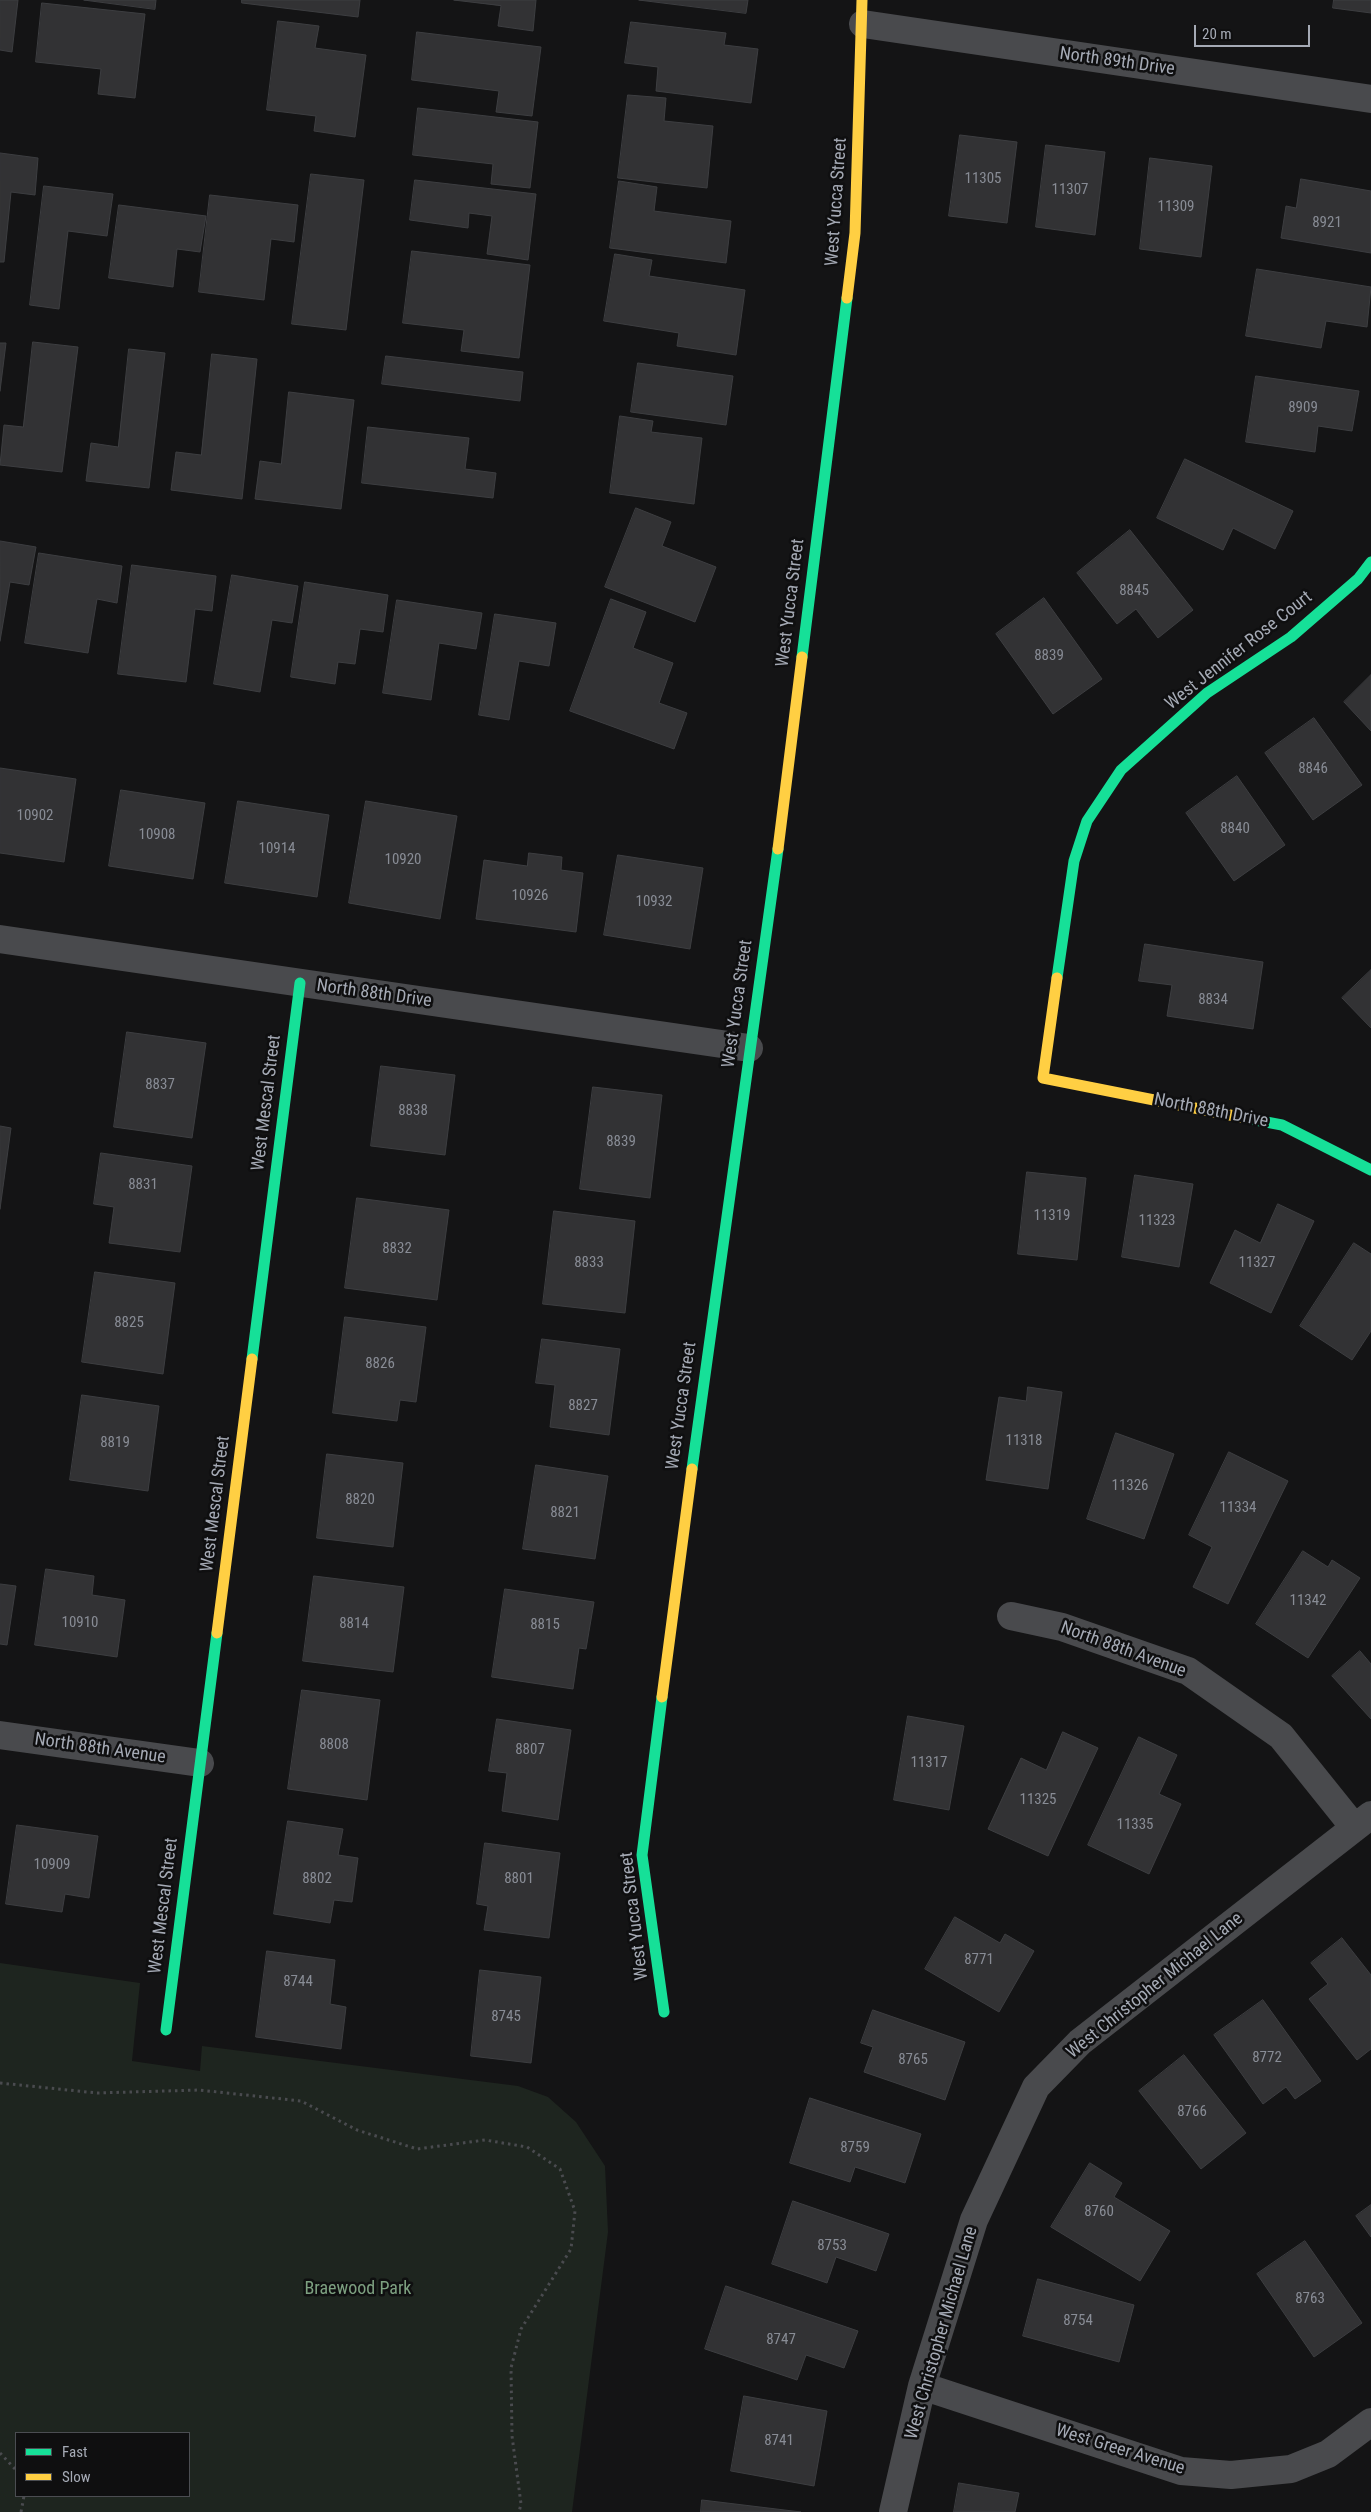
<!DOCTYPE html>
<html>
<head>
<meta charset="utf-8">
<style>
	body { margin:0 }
	#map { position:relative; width:1371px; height:2512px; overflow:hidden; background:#141415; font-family:"Roboto Condensed",sans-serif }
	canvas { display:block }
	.legend { position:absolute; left:15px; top:2432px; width:175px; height:65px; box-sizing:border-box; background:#0f0f10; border:1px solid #4b4d52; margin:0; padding:6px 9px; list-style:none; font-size:15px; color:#a5aab5 }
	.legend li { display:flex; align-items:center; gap:10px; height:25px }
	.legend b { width:25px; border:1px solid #4b4d52 }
	.scale { position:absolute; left:1194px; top:25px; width:116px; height:22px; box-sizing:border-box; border:2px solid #a5aab5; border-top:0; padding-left:6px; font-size:15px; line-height:18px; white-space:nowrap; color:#a5aab5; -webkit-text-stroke:4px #0f0f10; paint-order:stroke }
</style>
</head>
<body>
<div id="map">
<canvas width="1371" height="2512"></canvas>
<ul class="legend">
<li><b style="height:6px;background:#16e098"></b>Fast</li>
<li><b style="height:6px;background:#ffcf43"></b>Slow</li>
</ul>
<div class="scale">20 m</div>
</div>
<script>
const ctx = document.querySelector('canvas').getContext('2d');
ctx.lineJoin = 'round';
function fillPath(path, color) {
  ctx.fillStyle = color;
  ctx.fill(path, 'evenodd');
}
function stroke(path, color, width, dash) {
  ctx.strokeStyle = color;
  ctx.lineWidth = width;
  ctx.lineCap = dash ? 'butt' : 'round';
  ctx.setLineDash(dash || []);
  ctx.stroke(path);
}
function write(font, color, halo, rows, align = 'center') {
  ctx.font = font + ' "Roboto Condensed",sans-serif';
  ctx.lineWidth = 5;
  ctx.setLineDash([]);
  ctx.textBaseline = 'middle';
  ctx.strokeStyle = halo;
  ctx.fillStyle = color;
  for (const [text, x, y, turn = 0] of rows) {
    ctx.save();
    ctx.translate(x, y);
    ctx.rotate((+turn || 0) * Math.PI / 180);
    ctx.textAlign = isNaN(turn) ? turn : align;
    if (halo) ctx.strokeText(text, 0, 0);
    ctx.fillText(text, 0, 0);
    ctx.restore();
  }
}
const green = new Path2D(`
	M0 1963 140 1983 132 2061 200 2071 202 2046 518 2086 548 2097 576 2122 605 2166 608 2232 572 2512H0ZM16 2433H189V2496H16Z`);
const building = new Path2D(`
	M0 0H18L12 52 0 50Z
	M84 0H156L155 9Z
	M242 0H360L358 17 242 3Z
	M454 0H536L533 31 498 26 501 6Z
	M639 0H748L746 13Z
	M1334 0H1371V13L1333 8Z
	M42 3 145 14 135 98 98 94 101 69 36 62Z
	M278 21 319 26 315 48 366 55 355 137 314 131 316 116 267 110Z
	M631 22 726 33 724 45 758 49 751 103 656 91 658 67 625 63Z
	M417 32 541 47 532 116 496 112 499 91 412 80Z
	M628 95 666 98 664 121 713 126 707 188 618 178Z
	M418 108 538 122 530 188 491 184 493 164 413 155Z
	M960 135 1017 142 1007 223 949 216Z
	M1046 145 1105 152 1095 235 1036 227Z
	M0 153 38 158 35 195 11 192 4 262H0Z
	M1150 158 1212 166 1201 257 1140 249Z
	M311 174 364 180 346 330 292 324Z
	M1301 179 1371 191V253L1281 238 1286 206 1296 208Z
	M415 180 536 194 528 260 487 254 492 216 469 213 468 228 410 220Z
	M619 181 657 187 654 211 731 221 726 263 610 248Z
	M44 186 113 194 107 236 68 231 59 309 30 305Z
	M210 195 298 205 294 242 271 239 264 300 199 292Z
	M119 205 206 216 200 252 177 249 173 287 109 278Z
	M412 251 530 265 519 358 461 351 464 330 403 323Z
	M615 254 652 260 649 276 745 290 736 355 677 346 679 333 604 321Z
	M1257 269 1371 287 1367 327 1326 321 1321 348 1246 336Z
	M33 342 78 347 62 472 0 465 4 425 23 427Z
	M0 343H6L0 391Z
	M129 349 165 353 149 488 86 481 91 443 118 447Z
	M212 354 257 359 242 499 171 490 176 452 201 455Z
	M386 356 523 372 520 401 382 384Z
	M638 363 733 376 726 425 631 412Z
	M1256 376 1359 391 1352 431 1318 426 1315 452 1246 442Z
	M289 392 354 400 341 509 255 499 260 461 281 464Z
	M620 416 653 421 651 432 702 438 694 504 610 493Z
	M368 427 469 438 465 469 496 473 493 498 362 483Z
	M1185 459 1293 511 1275 549 1233 528 1223 550 1157 518Z
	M636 508 671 522 662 546 716 567 695 622 605 587Z
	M1130 530 1193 610 1158 638 1136 609 1117 624 1077 573Z
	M0 541 36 547 29 585 10 582 0 641Z
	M39 553 122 566 117 603 97 599 88 653 25 643Z
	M132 565 216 576 212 611 195 609 186 682 118 674Z
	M232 575 298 586 292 623 272 620 260 692 214 684Z
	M305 582 388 595 383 632 360 629 355 664 338 662 335 684 291 677Z
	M1044 598 1102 679 1053 714 996 634Z
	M611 599 646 612 633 648 673 663 659 703 687 713 674 749 570 711Z
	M397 600 482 613 476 649 439 643 431 700 383 693Z
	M495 614 556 623 549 666 519 661 509 720 479 715Z
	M1371 675V731L1344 702Z
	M1314 718 1362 785 1313 820 1265 753Z
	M0 768 76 779 64 862 0 853Z
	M1237 776 1285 845 1234 881 1186 813Z
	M121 790 205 803 193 879 109 866Z
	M238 801 329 815 317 897 225 883Z
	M366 801 457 816 440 919 349 903Z
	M529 853 562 857 561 870 583 873 576 932 476 919 484 860 527 866Z
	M618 855 703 868 690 949 604 935Z
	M1145 944 1263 962 1253 1029 1167 1016 1172 985 1139 981Z
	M1371 970V1028L1342 998Z
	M127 1032 206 1043 192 1138 114 1127Z
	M381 1066 455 1075 445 1155 371 1146Z
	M593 1087 662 1095 650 1198 580 1189Z
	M0 1126 11 1128 0 1209Z
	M101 1153 192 1166 180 1252 109 1243 114 1207 94 1204Z
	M1027 1172 1086 1178 1077 1260 1018 1254Z
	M1135 1175 1193 1184 1179 1267 1122 1257Z
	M357 1198 449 1210 437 1300 345 1288Z
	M1278 1204 1314 1221 1271 1313 1210 1283 1235 1230 1260 1243Z
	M554 1211 635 1221 625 1313 543 1304Z
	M1354 1243 1371 1254V1331L1352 1360 1300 1326Z
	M95 1272 175 1283 163 1374 82 1362Z
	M345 1317 426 1327 416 1402 400 1400 397 1421 333 1413Z
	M542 1339 620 1349 609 1435 550 1427 555 1385 536 1383Z
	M1028 1387 1062 1392 1048 1489 986 1480 999 1397 1026 1401Z
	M82 1395 159 1406 148 1491 70 1480Z
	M1116 1433 1174 1454 1144 1539 1087 1519Z
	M1229 1452 1288 1481 1228 1604 1193 1587 1212 1547 1189 1535Z
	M327 1454 403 1463 393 1547 317 1538Z
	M536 1465 608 1476 595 1559 523 1549Z
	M1303 1551 1328 1567 1332 1560 1360 1578 1308 1658 1256 1624Z
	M46 1569 94 1576 92 1595 125 1600 117 1657 35 1645Z
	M314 1576 404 1587 393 1672 303 1661Z
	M0 1584 16 1586 7 1645 0 1644Z
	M505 1589 594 1602 586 1649 579 1648 573 1689 492 1677Z
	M1360 1651 1371 1664V1719L1332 1676Z
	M302 1690 380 1700 367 1800 288 1789Z
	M908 1716 964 1726 949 1810 894 1800Z
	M497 1719 571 1730 558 1820 502 1811 507 1773 489 1771Z
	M1063 1732 1098 1748 1048 1856 988 1829 1021 1758 1046 1770Z
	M1139 1737 1177 1755 1159 1794 1181 1804 1149 1874 1088 1845Z
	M288 1821 343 1829 338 1855 358 1858 352 1902 334 1900 330 1923 274 1914Z
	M17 1825 98 1836 89 1898 65 1894 62 1912 6 1904Z
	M485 1843 560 1853 549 1938 484 1930 488 1906 477 1904Z
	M955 1917 1000 1943 1005 1934 1034 1951 999 2012 925 1969Z
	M1342 1938 1371 1975V2049L1357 2060 1309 1999 1328 1984 1311 1963Z
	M267 1951 335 1960 330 2004 346 2007 341 2049 256 2037Z
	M480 1970 541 1977 531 2063 471 2056Z
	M1263 2000 1321 2081 1295 2099 1286 2087 1263 2104 1214 2035Z
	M873 2010 965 2042 945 2100 864 2072 873 2047 861 2043Z
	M1184 2055 1246 2133 1201 2169 1139 2091Z
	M810 2098 921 2134 905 2183 855 2167 850 2182 790 2163Z
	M1090 2163 1122 2183 1114 2197 1170 2231 1140 2281 1051 2227Z
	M793 2201 889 2234 876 2271 836 2257 827 2283 772 2264Z
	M1371 2205V2237L1356 2216Z
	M1305 2241 1362 2323 1314 2357 1257 2274Z
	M1038 2279 1134 2305 1119 2362 1023 2336Z
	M726 2286 858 2331 844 2368 806 2355 797 2380 705 2349Z
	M744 2396 827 2411 814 2486 731 2471Z
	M959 2483 1019 2493 1015 2512H954Z
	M702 2500 801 2512H701Z`);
const path = new Path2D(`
	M0 2083 97 2093 199 2090 301 2101 357 2130 417 2149 485 2140 527 2147 560 2169 575 2211 571 2249 521 2329 511 2368 512 2436 521 2504 519 2512
	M0 2453 16 2470
	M21 2512 24 2496`);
const street = new Path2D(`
	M863 24 1371 99
	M0 939 749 1048
	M1011 1616 1062 1627 1188 1671 1281 1736 1354 1827
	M0 1735 200 1763
	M922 2386 1181 2471 1231 2475 1291 2469 1328 2454 1371 2422
	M893 2512 922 2386 974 2220 1036 2087 1080 2042 1371 1815`);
const fast = new Path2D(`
	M802 657 847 298
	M1057 978 1074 861 1087 821 1121 770 1207 693 1291 637 1358 579 1371 562
	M1245 1118 1282 1125 1371 1170
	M252 1359 300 983
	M692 1469 778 849
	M662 1697 642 1855 664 2012
	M166 2030 217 1633`);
const slow = new Path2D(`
	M847 298 855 233 862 0
	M778 849 802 657
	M1057 978 1043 1078 1245 1118
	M217 1633 252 1359
	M662 1697 692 1469`);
const numberNames = [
	["11305",983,179],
	["11307",1070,190],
	["11309",1176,207],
	["8921",1327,223],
	["8909",1303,408],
	["8845",1134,591],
	["8839",1049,656],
	["8846",1313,769],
	["10902",35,816],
	["8840",1235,829],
	["10908",157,835],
	["10914",277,849],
	["10920",403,860],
	["10926",530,896],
	["10932",654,902],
	["8834",1213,1000],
	["8837",160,1085],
	["8838",413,1111],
	["8839",621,1142],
	["8831",143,1185],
	["11319",1052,1216],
	["11323",1157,1221],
	["8832",397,1249],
	["8833",589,1263],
	["11327",1257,1263],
	["8825",129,1323],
	["8826",380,1364],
	["8827",583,1406],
	["11318",1024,1441],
	["8819",115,1443],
	["11326",1130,1486],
	["8820",360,1500],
	["11334",1238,1508],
	["8821",565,1513],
	["11342",1308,1601],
	["10910",80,1623],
	["8814",354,1624],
	["8815",545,1625],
	["8808",334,1745],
	["8807",530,1750],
	["11317",929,1763],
	["11325",1038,1800],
	["11335",1135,1825],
	["10909",52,1865],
	["8802",317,1879],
	["8801",519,1879],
	["8771",979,1960],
	["8744",298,1982],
	["8745",506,2017],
	["8772",1267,2058],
	["8765",913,2060],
	["8766",1192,2112],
	["8759",855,2148],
	["8760",1099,2212],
	["8753",832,2246],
	["8763",1310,2299],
	["8754",1078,2321],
	["8747",781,2340],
	["8741",779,2441]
];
const streetNames = [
	["North 89th Drive",1117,62,8],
	["West Yucca Street",837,202,-86],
	["West Yucca Street",791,603,-83],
	["West Jennifer Rose Court",1239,651,-38],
	["North 88th Drive",374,994,8],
	["West Yucca Street",738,1004,-82],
	["West Mescal Street",267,1103,-83],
	["North 88th Drive",1211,1111,11],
	["West Yucca Street",682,1406,-82],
	["West Mescal Street",216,1504,-83],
	["North 88th Avenue",1123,1650,20],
	["North 88th Avenue",100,1749,8],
	["West Mescal Street",164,1906,-83],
	["West Yucca Street",635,1916,-97],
	["West Christopher Michael Lane",1155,1986,-39],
	["West Christopher Michael Lane",942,2333,-74],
	["West Greer Avenue",1120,2450,17]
];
const parkNames = [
	["Braewood Park",358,2289]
];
fillPath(green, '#1e251f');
fillPath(building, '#323234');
stroke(building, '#3d3e41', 1);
stroke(path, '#4a4b4f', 3, [2.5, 4]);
stroke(street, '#494a4d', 28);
stroke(fast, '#16e098', 11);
stroke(slow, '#ffcf43', 11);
write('15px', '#888c95', null, numberNames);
write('18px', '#a5aab5', '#0f0f10', streetNames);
write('18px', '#7da080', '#0f0f10', parkNames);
</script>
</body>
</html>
